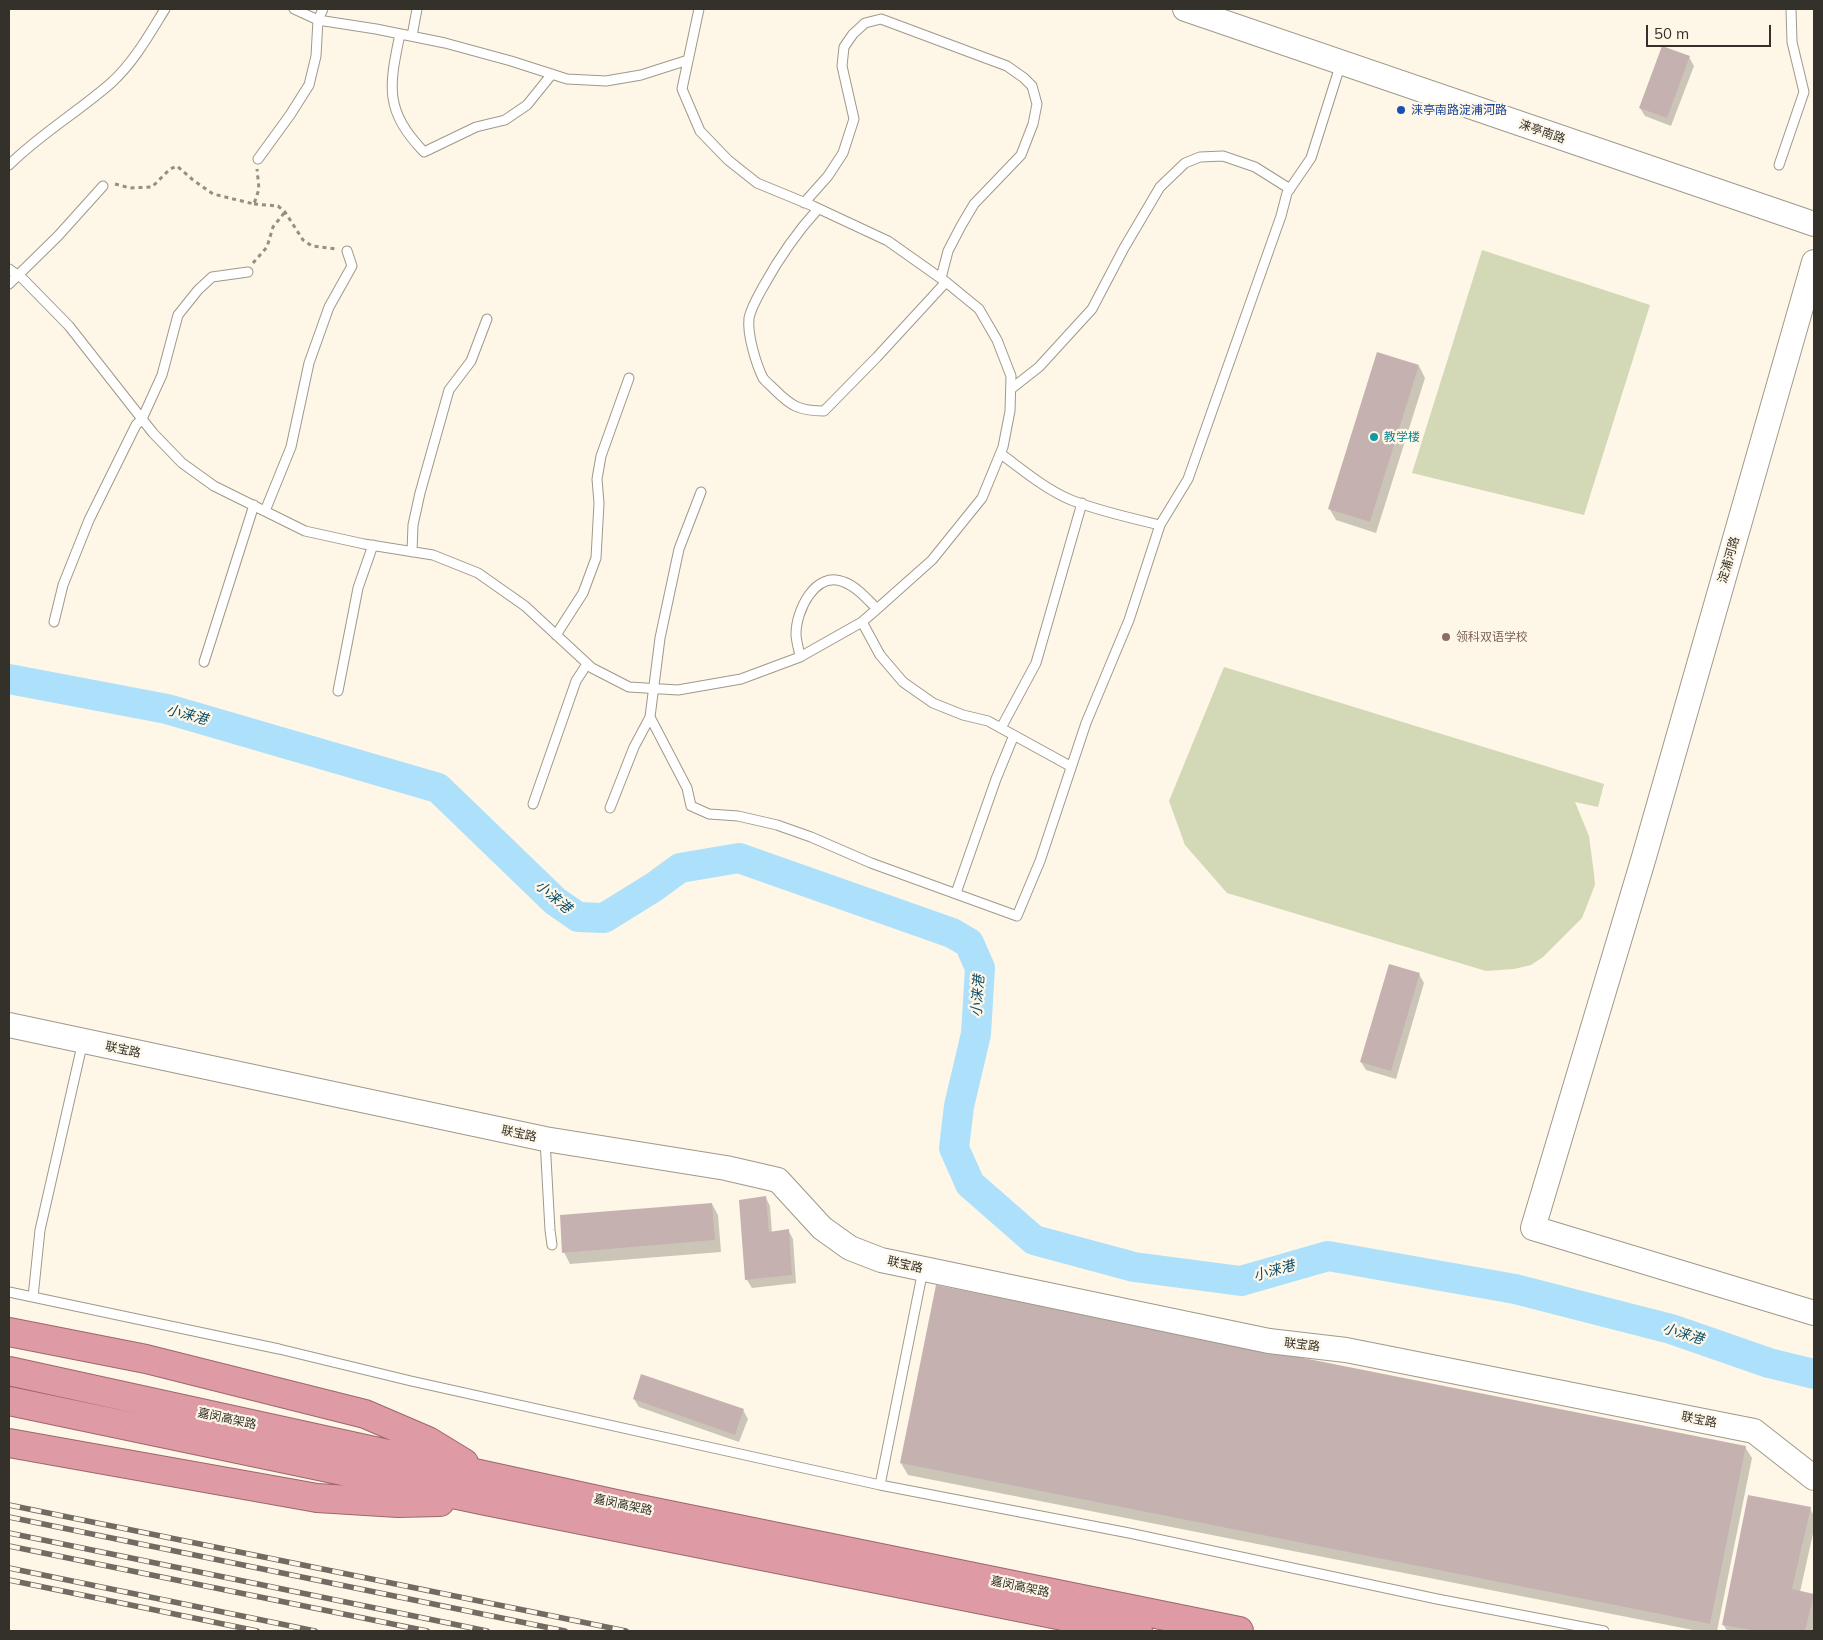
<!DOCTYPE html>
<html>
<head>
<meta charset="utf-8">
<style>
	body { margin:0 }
	#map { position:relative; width:1823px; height:1640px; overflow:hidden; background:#fef7e7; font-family:Mulish,sans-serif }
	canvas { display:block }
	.frame { position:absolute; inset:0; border:10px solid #34312b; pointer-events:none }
	.scale { position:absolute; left:1646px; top:25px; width:125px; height:22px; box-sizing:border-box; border:2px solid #34312b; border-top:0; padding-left:6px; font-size:15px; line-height:18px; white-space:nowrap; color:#34312b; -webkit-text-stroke:4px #fef7e7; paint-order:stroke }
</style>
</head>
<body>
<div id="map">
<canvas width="1823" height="1640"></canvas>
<div class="frame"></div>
<div class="scale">50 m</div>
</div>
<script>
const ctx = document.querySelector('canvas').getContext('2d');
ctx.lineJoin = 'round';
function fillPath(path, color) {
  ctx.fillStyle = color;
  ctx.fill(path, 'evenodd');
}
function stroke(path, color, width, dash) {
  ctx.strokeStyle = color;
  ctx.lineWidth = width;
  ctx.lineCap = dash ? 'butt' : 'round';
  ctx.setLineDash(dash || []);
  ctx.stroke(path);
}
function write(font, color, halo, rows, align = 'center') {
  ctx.font = font + ' Mulish,"Noto Sans SC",sans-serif';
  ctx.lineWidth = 4.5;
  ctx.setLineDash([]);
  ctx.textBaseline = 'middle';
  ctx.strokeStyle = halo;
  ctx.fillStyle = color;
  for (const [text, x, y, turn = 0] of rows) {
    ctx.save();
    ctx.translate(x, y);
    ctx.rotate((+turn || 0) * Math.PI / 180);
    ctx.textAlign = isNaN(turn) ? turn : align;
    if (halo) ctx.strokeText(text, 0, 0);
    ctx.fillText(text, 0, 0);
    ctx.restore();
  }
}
const green = new Path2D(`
	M1482 250 1650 305 1584 515 1412 473Z
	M1224 667 1604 784 1598 807 1575 802 1589 836 1594 874 1595 885 1582 918 1543 957 1531 965 1514 969 1486 971 1227 893 1185 845 1169 801Z`);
const shadow = new Path2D(`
	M1689 57 1694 66 1671 126 1645 116 1640 108Z
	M1419 366 1425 378 1376 533 1336 520 1329 508Z
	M1419 974 1424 983 1396 1079 1366 1070 1361 1062Z
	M766 1198 770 1206 772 1233 788 1230 793 1239 796 1283 752 1288 747 1280Z
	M712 1204 718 1215 721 1252 570 1264 564 1252Z
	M937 1286 1745 1447 1752 1458 1717 1631H1698L908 1475 901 1463Z
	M634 1399 743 1410 748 1419 739 1442 639 1407Z
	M1810 1508 1814 1516V1529L1800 1592 1814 1596V1631H1727L1723 1624Z`);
const river = new Path2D(`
	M9 679 167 709 438 788 555 901 578 917 604 918 654 887 680 868 739 858 952 933 969 943 980 968 976 1034 959 1106 954 1148 970 1184 1034 1240 1134 1267 1241 1281 1328 1256 1515 1289 1671 1329 1769 1363 1814 1374`);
const building = new Path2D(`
	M1662 46 1690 56 1667 118 1639 108Z
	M1377 352 1419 365 1370 522 1328 509Z
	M1389 964 1420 973 1391 1071 1360 1062Z
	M766 1196 769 1232 789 1229 792 1275 745 1280 739 1200Z
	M712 1203 715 1240 562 1253 560 1215Z
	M936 1285 1746 1446 1710 1624 900 1463Z
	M641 1374 744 1409 735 1435 633 1399Z
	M1748 1495 1811 1507 1792 1589 1814 1594 1805 1631H1758L1722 1625Z`);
const path = new Path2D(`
	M115 184 130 188 152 187 170 169 177 166 193 180 213 194 254 204 259 189 257 169
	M254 204 278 206 285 212 303 240 312 246 336 249
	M253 263 267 247 273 227 285 212`);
const service = new Path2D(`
	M294 9 318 20 376 29 445 43 511 61 567 79 606 81 641 75 688 60
	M400 34C389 87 384 110 424 152L476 127 505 120 527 105 552 74
	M412 36 417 9
	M258 159 290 115 309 85 316 56 318 20 323 9
	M9 165C40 134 78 112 111 83 134 62 149 35 165 9
	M1779 165 1804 92 1792 42 1791 9
	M804 203 828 176 843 153 854 119 842 66 844 47 853 34 865 23 881 19 1007 66 1024 78 1032 86 1037 104 1033 124 1021 155 974 204 961 226 948 251 941 278
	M818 209C796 233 779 258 763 287 758 296 751 308 749 318 747 334 756 364 763 378 766 382 770 385 774 389 791 406 799 411 824 411L877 357 946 282
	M9 269 23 279 69 326 153 433 182 463 214 486 305 531 364 544 433 555 478 573 525 606 592 668 629 687 678 690 741 679 800 657 862 622 877 609 932 560 982 498 1003 447 1010 411 1011 376 997 340 979 309 946 282 888 241 813 206 757 183 728 160 700 131 682 89 699 9
	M9 284 58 236 103 186
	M1011 389 1039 367 1092 309 1124 248 1160 187 1185 163 1200 157 1223 156 1255 167 1290 189
	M1001 454C1023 470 1045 489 1071 500 1099 511 1130 518 1160 525
	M265 511 291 447 309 363 329 307 352 266 347 251
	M412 552 413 525 420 493 449 390 471 361 487 319
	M54 622 63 585 89 520 136 425 142 419 162 375 178 315 198 290 212 277 248 272
	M862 622 880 655 903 682 933 703 963 715 988 721 1070 766
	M556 635 583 593 596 558 599 503 597 479 601 456 629 378
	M800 657C799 649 796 641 796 634 796 611 815 570 844 582 857 587 867 599 877 609
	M204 662 254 505
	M338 691 358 588 373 545
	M650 717 687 788 691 806 709 814 738 816 777 825 811 837 871 863 1017 916 1040 861 1086 723 1129 620 1160 525 1188 479 1281 216 1287 193 1311 158 1341 63
	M1001 728 1036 663 1082 503
	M533 804 576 681 587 664
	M610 808 634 747 650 717 660 638 679 549 701 492
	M956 893 996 779 1014 735
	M545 1140 550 1230 552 1245
	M9 1292 279 1349 411 1381 880 1485 1129 1533 1437 1599 1604 1631
	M33 1297 40 1230 83 1041
	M880 1485 923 1270`);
const tertiary = new Path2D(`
	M1185 9 1814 224
	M1814 262 1644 857 1533 1228 1814 1313
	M9 1025 545 1139 726 1168 778 1180 822 1228 850 1248 881 1260 1269 1341 1346 1350 1754 1431 1814 1478`);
const trunk = new Path2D(`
	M9 1332 146 1359 365 1414 428 1441 464 1463
	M9 1371 625 1506 1239 1631
	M9 1401 486 1501 1138 1631
	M9 1443 317 1498 398 1503 440 1502`);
const rail = new Path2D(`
	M9 1505 626 1631
	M9 1517 565 1631
	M9 1533 487 1631
	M9 1546 427 1631
	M9 1568 315 1631
	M9 1580 257 1631`);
const markers = [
	[1401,110,5,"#1a4fb4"],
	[1374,437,5,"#0f9aa8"],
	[1446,637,5,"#8d6e63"]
];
const transitNames = [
	["涞亭南路淀浦河路",1411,110]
];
const streetNames = [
	["涞亭南路",1542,132,19],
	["淀浦河路",1729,560,-74],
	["联宝路",123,1050,12],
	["联宝路",519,1134,12],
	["联宝路",905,1265,13],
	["联宝路",1302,1345,7],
	["嘉闵高架路",227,1419,12],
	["联宝路",1699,1420,11],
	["嘉闵高架路",623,1505,12],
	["嘉闵高架路",1020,1587,12]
];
const cultureNames = [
	["教学楼",1384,437]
];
const educationNames = [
	["领科双语学校",1456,637]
];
const waterNames = [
	["小涞港",187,715,15],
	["小涞港",553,897,40],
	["小涞港",978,996,-86],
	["小涞港",1274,1271,-16],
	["小涞港",1683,1334,17]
];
fillPath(green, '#d3d8b6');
fillPath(shadow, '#0003');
stroke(river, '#ade0fb', 30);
fillPath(building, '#c5b2b0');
stroke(service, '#9f998a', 11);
stroke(tertiary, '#9f998a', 26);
stroke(trunk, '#9d666c', 30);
stroke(path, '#948f84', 3, [4, 4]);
stroke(service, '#fff', 9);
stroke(tertiary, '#fff', 24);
stroke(trunk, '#de9ba6', 28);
stroke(rail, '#706c63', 5.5);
stroke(rail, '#fef7e7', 4, [11]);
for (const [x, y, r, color] of markers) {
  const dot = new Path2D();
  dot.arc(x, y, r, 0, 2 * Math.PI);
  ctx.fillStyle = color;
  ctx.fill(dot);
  stroke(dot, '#fef7e7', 2);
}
write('12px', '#164399', '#fef7e7', transitNames, 'left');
write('12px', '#34312b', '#fef7e7', streetNames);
write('12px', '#0d838f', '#fef7e7', cultureNames, 'left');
write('12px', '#785e54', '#fef7e7', educationNames, 'left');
write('italic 14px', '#0a4c67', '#fef7e7', waterNames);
</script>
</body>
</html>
